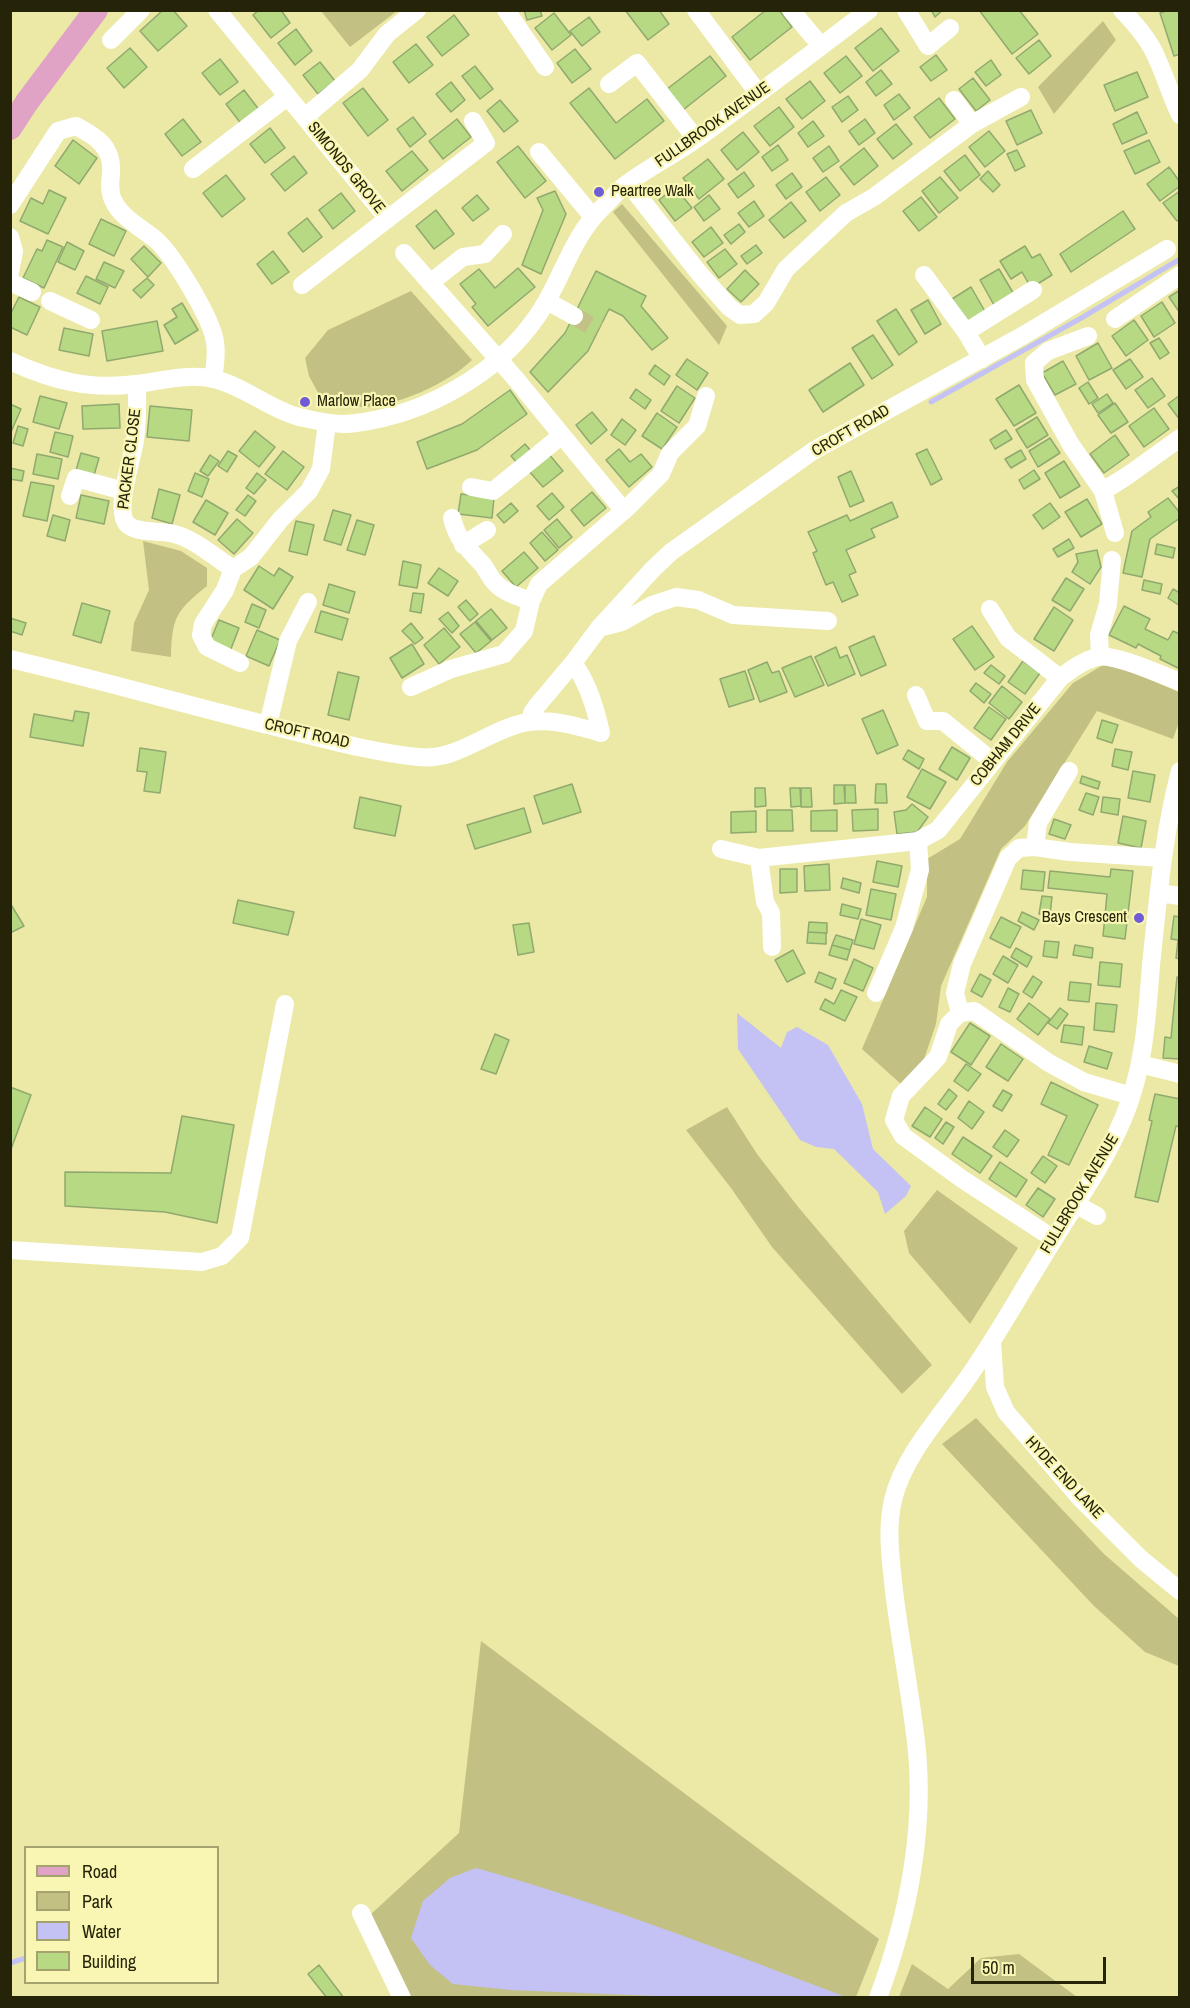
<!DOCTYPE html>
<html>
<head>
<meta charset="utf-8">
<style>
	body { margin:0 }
	#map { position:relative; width:1190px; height:2008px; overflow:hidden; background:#ebe9a5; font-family:"Archivo Narrow",sans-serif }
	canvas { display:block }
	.frame { position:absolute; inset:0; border:12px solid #252409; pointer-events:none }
	.legend { position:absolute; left:24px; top:1846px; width:195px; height:138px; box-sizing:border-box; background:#f8f6b2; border:2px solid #a4a26e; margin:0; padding:8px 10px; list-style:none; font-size:18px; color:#252409 }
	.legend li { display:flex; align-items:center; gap:12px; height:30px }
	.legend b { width:30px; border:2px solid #a4a26e }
	.scale { position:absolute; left:971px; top:1957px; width:135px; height:27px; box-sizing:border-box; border:3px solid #252409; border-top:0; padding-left:8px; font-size:18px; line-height:21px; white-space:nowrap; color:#252409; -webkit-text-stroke:4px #f8f6b2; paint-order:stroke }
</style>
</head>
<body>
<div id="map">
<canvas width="1190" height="2008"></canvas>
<div class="frame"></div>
<ul class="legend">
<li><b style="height:8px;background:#e0a3c6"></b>Road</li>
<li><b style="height:16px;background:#c2c083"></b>Park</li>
<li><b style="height:16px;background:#c4c2f4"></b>Water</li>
<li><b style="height:16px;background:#b7d984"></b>Building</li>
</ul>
<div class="scale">50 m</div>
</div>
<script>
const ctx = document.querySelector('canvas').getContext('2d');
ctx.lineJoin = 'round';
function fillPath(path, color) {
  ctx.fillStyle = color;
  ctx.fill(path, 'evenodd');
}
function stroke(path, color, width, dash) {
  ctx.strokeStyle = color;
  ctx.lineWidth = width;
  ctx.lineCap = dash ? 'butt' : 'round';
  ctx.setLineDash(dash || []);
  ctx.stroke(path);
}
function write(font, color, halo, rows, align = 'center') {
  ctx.font = font + ' "Archivo Narrow",sans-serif';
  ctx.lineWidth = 4.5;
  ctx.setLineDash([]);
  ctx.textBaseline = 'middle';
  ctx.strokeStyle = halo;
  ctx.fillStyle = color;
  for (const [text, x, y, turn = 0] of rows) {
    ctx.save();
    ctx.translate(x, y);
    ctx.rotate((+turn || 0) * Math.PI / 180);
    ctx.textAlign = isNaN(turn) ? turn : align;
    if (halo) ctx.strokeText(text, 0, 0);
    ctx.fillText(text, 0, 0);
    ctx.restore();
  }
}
const green = new Path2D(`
	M321 11H397L350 47Z
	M1103 21 1116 40 1054 114 1038 87Z
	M622 204 727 326 719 345 613 212Z
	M411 291 472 360C449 383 395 407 363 407 350 407 335 402 322 400L309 376 305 358 328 330Z
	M143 541 181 551 207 568V586C176 611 172 617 171 657L131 651 134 623 149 590Z
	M1108 662 1179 692V722L1173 739 1097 711 1025 826 1001 849 941 986 936 1024 924 1059 901 1084 862 1049 927 897V859L960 839 1007 762 1073 683Z
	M727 1107 757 1154 799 1208 932 1365 902 1394 772 1247 731 1188 686 1130Z
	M937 1190 1018 1248 970 1324 909 1253 904 1231Z
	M976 1418 1104 1554 1179 1619V1666L1145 1652 1094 1606 942 1444Z
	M481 1641 879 1939 856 1997 410 1998 370 1915 459 1833Z
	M1019 1954 1077 1997H899L912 1964 948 1989 981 1958Z`);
const water = new Path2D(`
	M737 1013 781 1048 787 1032 797 1027 828 1045 862 1104 873 1149 911 1186 906 1196 885 1214 878 1192 834 1149 816 1147 800 1140 738 1049Z
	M476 1868C602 1903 724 1951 846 1997L703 1998 511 1990 453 1984 430 1965 411 1938 423 1901 450 1878Z`);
const stream = new Path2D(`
	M931 402 1083 317 1180 259
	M10 1963 26 1958`);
const building = new Path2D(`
	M163 10H173L187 26 158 51 140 31Z
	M259 10H281L290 23 271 38 253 15Z
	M524 10H540L542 16 527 20Z
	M625 10H659L669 24 648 40Z
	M766 10H779L792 27 750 60 732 37Z
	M931 10H943L935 17Z
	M979 10H1019L1038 34 1012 54Z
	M1169 10H1180V54L1174 56 1160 13Z
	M554 13 571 35 552 50 535 28Z
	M454 15 469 35 442 56 427 37Z
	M589 17 600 32 582 46 570 31Z
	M881 28 899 51 873 71 855 48Z
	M296 29 312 51 295 65 278 43Z
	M1039 40 1051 56 1029 74 1016 58Z
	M416 44 433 65 409 83 393 62Z
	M130 48 147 67 124 88 107 68Z
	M575 49 591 69 572 83 557 63Z
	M936 55 947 70 931 81 920 67Z
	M710 56 726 76 683 110 667 89Z
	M846 56 862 76 840 93 824 73Z
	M220 59 238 82 220 95 202 73Z
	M991 60 1001 75 986 86 975 72Z
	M320 62 335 81 318 94 303 75Z
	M475 66 493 89 480 99 462 76Z
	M881 70 892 84 876 96 866 82Z
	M1137 72 1148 97 1115 111 1104 85Z
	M973 78 990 100 976 111 959 89Z
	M810 81 825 101 802 119 786 99Z
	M451 82 465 100 451 112 436 94Z
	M363 88 388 120 368 136 343 103Z
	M589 88 616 123 647 99 664 121 615 159 570 103Z
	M244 90 260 111 242 125 226 104Z
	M899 94 910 108 894 120 884 105Z
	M848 96 858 110 842 122 832 107Z
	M939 98 955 119 930 138 914 117Z
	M500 100 518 121 504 132 487 111Z
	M779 107 794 127 770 146 754 126Z
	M1031 110 1042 133 1017 145 1006 121Z
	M1137 112 1147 133 1122 144 1113 124Z
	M413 117 426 134 410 147 397 129Z
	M183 119 201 142 182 156 165 134Z
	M457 119 471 137 443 159 429 141Z
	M865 119 875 133 859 145 849 131Z
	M813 121 824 136 808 147 798 133Z
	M896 124 912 144 893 159 877 139Z
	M270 128 285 148 265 163 250 144Z
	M989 131 1005 151 985 167 969 147Z
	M743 132 759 152 737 170 721 150Z
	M73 140 97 158 79 184 55 166Z
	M1149 140 1160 162 1135 174 1124 151Z
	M778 145 788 160 772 171 762 157Z
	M518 146 546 181 525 198 497 162Z
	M829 146 839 161 823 172 813 158Z
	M864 148 878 166 854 185 840 167Z
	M1017 150 1025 166 1015 171 1007 154Z
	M412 151 428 170 402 191 386 171Z
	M965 155 980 175 960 191 944 171Z
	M294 156 307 173 285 191 271 174Z
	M708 159 724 179 699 199 683 178Z
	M1169 167 1180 182V186L1160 201 1147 184Z
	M988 171 1000 185 993 192 980 179Z
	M744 172 754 186 738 198 728 184Z
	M792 173 802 187 786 199 776 185Z
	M226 175 245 199 222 217 203 193Z
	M826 177 840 195 820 211 806 192Z
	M940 177 958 198 939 213 922 191Z
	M675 187 692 208 675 221 659 200Z
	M49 190 66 198 48 234 20 221 31 198 43 204Z
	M555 191 566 214 541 274 522 265 543 210 537 198Z
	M1180 191V219L1177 221 1163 203Z
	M341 193 355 211 333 229 319 210Z
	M477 195 489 209 473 221 462 208Z
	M709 195 720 209 704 221 694 207Z
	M921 197 937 217 919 231 903 211Z
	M754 201 764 216 749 227 738 213Z
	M791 202 806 221 784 238 769 220Z
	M436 210 454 234 434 249 416 226Z
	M1123 211 1135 229 1071 272 1060 254Z
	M307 218 322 237 303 252 288 233Z
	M101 219 126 231 114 256 89 244Z
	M739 224 745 232 731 244 724 235Z
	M711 227 723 243 704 257 692 242Z
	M47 240 63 247 44 288 23 278 37 249 42 251Z
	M67 242 84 251 75 270 58 262Z
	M756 245 762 253 747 264 741 256Z
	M144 246 161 263 148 277 131 259Z
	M1025 246 1032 258 1040 254 1052 275 1031 288 1022 272 1011 279 1000 261Z
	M725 249 737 264 719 278 707 262Z
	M273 251 289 272 272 284 257 264Z
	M104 262 124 271 115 288 96 279Z
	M518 268 535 287 488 326 472 307 476 304 460 284 479 269 495 288Z
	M999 269 1015 296 995 307 980 280Z
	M745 270 759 284 741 302 727 289Z
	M596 271 646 296 641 306 668 338 652 350 623 316 609 309 588 351 548 392 530 372 565 333Z
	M86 276 108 287 100 304 77 293Z
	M147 278 154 285 141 298 133 290Z
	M971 287 986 313 967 324 952 299Z
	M1180 290V313L1169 297Z
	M19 297 40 307 27 335 10 327V315Z
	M928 300 941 324 925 334 911 310Z
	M1162 302 1175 323 1154 337 1141 316Z
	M182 303 198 330 175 344 164 325 177 317 172 309Z
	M896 309 917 342 899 355 877 321Z
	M1134 320 1148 340 1126 356 1112 336Z
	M157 321 163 351 107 361 102 331Z
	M64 328 93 334 89 356 59 350Z
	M873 335 893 365 872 379 852 348Z
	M1159 338 1169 353 1160 359 1150 343Z
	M1098 343 1112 368 1089 380 1076 356Z
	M687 359 708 373 697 390 676 375Z
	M1130 359 1143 377 1126 389 1113 370Z
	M1063 361 1076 384 1055 395 1042 373Z
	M850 363 864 385 823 412 809 390Z
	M655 365 670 376 664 385 649 374Z
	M1152 378 1165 396 1148 408 1135 390Z
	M1088 382 1098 398 1089 404 1079 388Z
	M1019 385 1036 413 1014 426 996 399Z
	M677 386 695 398 679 423 661 411Z
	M636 389 651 400 645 409 630 398Z
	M510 390 527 414 477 450 427 469 417 442 462 424Z
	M1107 394 1113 403 1098 413 1092 404Z
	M1180 395V420L1168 404Z
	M40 396 67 403 59 429 33 422Z
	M1115 403 1128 422 1111 433 1098 415Z
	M10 404 21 409 11 432H10Z
	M119 404 120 428 83 429 82 406Z
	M150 406 192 410 189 441 147 437Z
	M1154 408 1169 429 1144 447 1129 426Z
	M592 412 607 430 591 444 576 425Z
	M657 413 677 427 662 449 642 436Z
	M1037 417 1048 435 1027 448 1016 430Z
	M622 419 636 430 625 445 611 435Z
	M18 426 28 429 23 446 13 443Z
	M1006 430 1012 439 995 449 990 440Z
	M255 431 275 447 259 467 239 451Z
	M55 432 73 436 68 457 50 452Z
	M1115 435 1129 455 1104 473 1090 454Z
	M1050 438 1060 453 1038 467 1029 451Z
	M525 444 532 452 518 464 511 456Z
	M619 449 630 462 641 454 652 467 629 487 606 460Z
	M927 449 942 479 931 485 916 454Z
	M1021 450 1026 459 1011 468 1005 459Z
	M228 451 237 456 227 472 218 466Z
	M283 451 304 467 287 490 265 474Z
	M81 453 99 458 93 479 75 474Z
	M548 453 563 471 543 487 528 470Z
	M37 454 62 459 58 479 33 474Z
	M210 455 219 461 208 476 200 471Z
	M1064 461 1080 486 1060 498 1045 473Z
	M10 468 24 471 22 481 10 479Z
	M1034 470 1040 479 1024 489 1019 480Z
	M851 471 864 501 850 507 838 477Z
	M195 473 209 479 202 497 188 491Z
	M257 473 266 480 254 494 246 488Z
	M31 482 54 486 47 521 23 516Z
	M1180 486V500L1172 491Z
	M159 489 180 495 172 524 152 518Z
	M592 492 606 508 584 526 571 510Z
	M552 493 564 507 549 520 537 506Z
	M461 494 494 498 492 518 458 514Z
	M81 495 109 501 104 524 76 518Z
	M248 495 256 501 245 516 236 510Z
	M1168 498 1180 513V518L1150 539 1142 577 1123 573 1132 531 1151 517 1148 512Z
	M1087 499 1102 524 1081 537 1065 512Z
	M206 500 228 513 215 535 193 522Z
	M892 502 898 517 871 529 875 537 846 550 856 572 849 575 858 595 842 602 833 582 826 585 813 553 817 551 808 532 847 515 850 521Z
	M511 503 518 511 504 523 497 515Z
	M1050 503 1060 517 1043 529 1033 515Z
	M333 510 351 515 341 545 324 540Z
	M53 515 70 520 65 541 47 536Z
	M237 519 253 533 234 554 218 540Z
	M557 519 572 537 559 548 544 530Z
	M357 520 374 525 365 555 347 550Z
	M296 521 314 525 307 555 289 551Z
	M542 532 558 550 545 561 530 543Z
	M1069 539 1074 548 1058 557 1053 549Z
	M1157 544 1175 548 1173 558 1155 554Z
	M1097 550 1101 567 1090 584 1072 572 1078 562 1076 554Z
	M524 552 538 568 516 587 502 571Z
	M403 561 421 565 417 588 399 585Z
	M259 566 274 576 279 568 293 577 273 609 244 590Z
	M439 568 458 581 448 596 428 583Z
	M1066 578 1084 589 1070 611 1052 600Z
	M1144 580 1162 584 1160 594 1142 590Z
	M329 584 355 592 349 613 323 605Z
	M1173 589 1180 593V606L1168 598Z
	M413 593 424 594 421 613 410 611Z
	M466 600 478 614 470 621 458 607Z
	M82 603 110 611 101 643 73 635Z
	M252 604 266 610 259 628 245 622Z
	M1124 606 1150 619 1145 629 1168 640 1173 631 1180 634V669L1160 659 1161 656 1138 644 1136 648 1109 635Z
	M1054 607 1073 620 1054 651 1034 639Z
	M491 609 507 628 492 640 476 621Z
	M321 611 348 619 342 640 315 632Z
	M448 612 459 626 452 633 439 619Z
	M10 618 26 623 22 635 10 631Z
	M219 620 239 628 229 654 208 646Z
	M475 622 491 641 476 653 460 634Z
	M411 623 423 638 415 644 402 631Z
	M972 626 994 657 975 670 953 639Z
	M444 628 460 647 439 664 424 645Z
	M257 630 280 640 269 666 246 656Z
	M874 636 886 665 861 676 849 647Z
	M412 644 424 664 402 678 390 658Z
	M836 647 840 658 847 655 855 674 828 686 815 657Z
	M811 656 824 685 795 697 782 668Z
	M1023 661 1040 673 1025 694 1008 682Z
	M767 662 772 673 779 671 787 692 760 702 748 670Z
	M991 665 1005 676 999 684 984 673Z
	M745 671 754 699 729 707 720 679Z
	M338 672 359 677 349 720 328 715Z
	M976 683 991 694 984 703 970 691Z
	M1002 686 1022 702 1009 719 989 703Z
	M989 707 1006 719 991 740 974 728Z
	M883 710 898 745 877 754 862 719Z
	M75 711 89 713 83 746 30 737 34 714 73 721Z
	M1102 720 1118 725 1112 743 1097 738Z
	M952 747 970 758 957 780 939 769Z
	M140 748 166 752 160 793 144 791 147 772 137 771Z
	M1115 749 1132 752 1128 770 1112 766Z
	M908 750 924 759 919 769 903 759Z
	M922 769 946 782 930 809 907 797Z
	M1133 771 1155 775 1150 802 1128 798Z
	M1082 776 1100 782 1098 789 1080 783Z
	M572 784 581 812 543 824 534 796Z
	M876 784H886L887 803H875Z
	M834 785H844L845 803 834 804Z
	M845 785H855L856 803H845Z
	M755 788H765L766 806 755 807Z
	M790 788H800L801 806 791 807Z
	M801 788H811L812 807H801Z
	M1086 793 1099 797 1093 815 1079 810Z
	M360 797 401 806 395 836 354 828Z
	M1103 797 1120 799 1118 815 1101 812Z
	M912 804 928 817 917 832 897 834 894 812 906 810Z
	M524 808 531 832 475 849 467 825Z
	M878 809V830L853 831 852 810Z
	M767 810H792L793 831H767Z
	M837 810V831H811V811Z
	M756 811V832L731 833V812Z
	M1123 816 1146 821 1141 848 1118 843Z
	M1054 819 1071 825 1065 839 1049 834Z
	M877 861 902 866 898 887 873 882Z
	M829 864 830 890 805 891 804 866Z
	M780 869H797V892L780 893Z
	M1111 869 1133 871 1125 939 1103 936 1107 894 1048 888 1050 871 1110 877Z
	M1023 870 1045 872 1043 891 1021 889Z
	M843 878 861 883 859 893 841 888Z
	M871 889 896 894 891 920 866 915Z
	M1042 896 1052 897 1050 915 1039 914Z
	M238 900 294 912 288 935 233 923Z
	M10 903 24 926 10 933Z
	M842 904 861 909 858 919 840 915Z
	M1022 912 1039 920 1034 930 1018 921Z
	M1174 916 1180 917V959L1176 958 1178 940 1171 939Z
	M1001 917 1021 927 1010 948 990 938Z
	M861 919 881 925 874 949 854 944Z
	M809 922 827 923V933L808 932Z
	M529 923 534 952 518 955 513 925Z
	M808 932 826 933V944L807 943Z
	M836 935 853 940 850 950 832 945Z
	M1045 941 1059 942 1057 958 1043 956Z
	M832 945 850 950 847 960 829 955Z
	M1075 945 1093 948 1092 958 1073 955Z
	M1016 948 1032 957 1027 967 1011 957Z
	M793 950 805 973 787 982 775 960Z
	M1003 956 1018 965 1008 983 993 974Z
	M854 959 873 968 863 991 844 983Z
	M1100 962 1122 964 1120 987 1098 985Z
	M819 972 836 979 832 989 815 982Z
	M980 974 991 980 982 997 971 991Z
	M1033 976 1042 982 1032 998 1023 992Z
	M1177 977H1180V1059L1163 1058 1165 1037 1171 1038Z
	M1070 982 1091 984 1089 1002 1068 1000Z
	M1008 988 1019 994 1010 1012 999 1007Z
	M841 990 857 997 845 1021 820 1009 825 999 834 1004Z
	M1029 1003 1050 1019 1038 1035 1017 1019Z
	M1096 1003 1117 1005 1114 1032 1094 1030Z
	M1060 1008 1068 1014 1057 1029 1048 1023Z
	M970 1023 990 1036 971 1065 951 1052Z
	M1064 1025 1084 1027 1082 1045 1061 1042Z
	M495 1034 509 1040 496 1074 481 1069Z
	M1001 1044 1023 1059 1008 1081 986 1067Z
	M1089 1046 1112 1053 1107 1069 1084 1062Z
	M966 1064 981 1074 968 1091 954 1081Z
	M1051 1082 1098 1105 1069 1165 1048 1155 1067 1116 1041 1104Z
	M10 1087 31 1095 10 1152Z
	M949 1089 957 1096 946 1110 938 1104Z
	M1003 1090 1012 1095 1002 1111 993 1106Z
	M1155 1094 1180 1099V1127L1176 1126 1158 1202 1135 1197 1152 1121 1149 1120Z
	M969 1101 984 1112 972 1129 958 1118Z
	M925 1107 942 1119 930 1137 912 1126Z
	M182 1116 234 1125 217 1223 165 1212 65 1206V1172L171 1173Z
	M946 1122 954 1127 943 1144 935 1138Z
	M1005 1130 1019 1140 1007 1157 993 1147Z
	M963 1137 992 1156 980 1173 952 1154Z
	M1043 1156 1057 1166 1045 1183 1031 1173Z
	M1000 1162 1027 1180 1016 1197 989 1179Z
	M1038 1188 1055 1199 1043 1217 1026 1205Z
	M319 1965 344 1998H327L308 1974Z`);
const minorTunnel = new Path2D(`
	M574 316 598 330`);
const minor = new Path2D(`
	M217 10 388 219
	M506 10 545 67
	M696 10 758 93
	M791 10 821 46
	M906 10 928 46 950 28
	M1122 10C1134 23 1146 36 1154 52 1164 72 1170 94 1180 115
	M111 40 141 10
	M609 84 637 63 696 139
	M954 100 972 124
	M305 117 360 70 387 34 417 10
	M539 152 593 217
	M193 169 287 97
	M628 183 699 273 729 307 740 315 754 314 766 303 786 269 846 213 874 197 972 124 1021 97
	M10 205 58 131 76 126C97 137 113 147 111 173 110 182 109 192 113 200 121 218 142 228 156 240 174 256 212 319 215 342 217 354 215 367 213 379
	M10 237 14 251 10 272
	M404 253 515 378 624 511
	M924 275 966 332 982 359
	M10 282 32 292
	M430 283 463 257 485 254 503 234
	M302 285 486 143 473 121
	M50 301 91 320
	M547 301 574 316
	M1115 319 1180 275
	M966 332 1033 290
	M1088 336 1048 351 1034 363 1035 380 1071 445 1103 491 1115 533
	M10 361C53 381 90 390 136 384 160 381 189 373 214 379 244 386 269 409 299 417 317 421 337 426 356 423 426 414 498 374 538 315 563 279 570 239 602 208 609 201 616 193 624 186 647 168 674 155 698 138 756 96 812 53 869 10
	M137 384C137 402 138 421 135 440 133 458 113 512 128 525 139 534 161 530 174 534 193 538 216 558 233 569L251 557 280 520 309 491 321 469 327 423
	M471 487 493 491 561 436
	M1103 491 1127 476 1180 438
	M70 496 76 478 124 491
	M452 518C458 542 468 548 483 565 490 575 493 584 504 590 512 595 522 598 531 601
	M463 545 487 530
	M233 569 225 590 203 624 201 635 207 647 240 663
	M990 609 1008 638 1060 678
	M599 628 622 622 652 605 676 597 698 600 733 615 828 621
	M1100 656 1099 635 1108 604 1112 560
	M10 659C101 680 190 706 280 728 325 739 371 752 418 757 455 761 482 735 516 725 544 716 574 725 601 733 596 710 588 682 573 663
	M411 687 451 669 504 654 524 631 531 601 539 584 628 507 661 474 670 453 697 426 706 396
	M916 695 927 721H943L992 761
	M531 721 532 713 536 707 573 663 599 628 653 569 671 552 813 451 1024 335 1167 249
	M268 725 288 641 308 602
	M1035 847 1038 823 1069 771
	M721 849 759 858 918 841 938 830 1060 678C1072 669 1082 661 1097 657 1115 653 1161 675 1180 682
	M759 858 765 902 771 913 772 947
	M1159 893 1180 896
	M876 993 904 928 920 870 918 841
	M960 1013 955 993 962 964 1008 858 1019 848 1035 847 1070 852 1162 858
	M1140 1064 1180 1074
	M1077 1205 1097 1216
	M1054 1239 962 1179 903 1136 894 1120 901 1096 938 1057 949 1024 960 1013 974 1011 1049 1063 1084 1082 1131 1096
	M10 1250 202 1262 222 1256 240 1238 285 1004
	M992 1342 995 1387 1006 1412 1080 1498 1141 1559 1180 1591
	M361 1913 402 1998
	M878 1998C909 1915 927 1822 915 1734 909 1686 900 1639 894 1591 891 1561 886 1530 893 1500 903 1457 939 1418 964 1383 996 1339 1022 1290 1051 1244 1076 1203 1104 1164 1123 1119 1144 1070 1147 1018 1151 965 1158 900 1163 835 1180 771`);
const major = new Path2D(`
	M10 128 27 102 96 10`);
const markers = [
	[599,192,6,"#705cd6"],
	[305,402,6,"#705cd6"],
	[1139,918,6,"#705cd6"]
];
const streetNames = [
	["FULLBROOK AVENUE",713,125,-35],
	["SIMONDS GROVE",346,168,51],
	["CROFT ROAD",851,431,-30],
	["PACKER CLOSE",130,459,-83],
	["CROFT ROAD",307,734,13],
	["COBHAM DRIVE",1006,745,-51],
	["FULLBROOK AVENUE",1080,1194,-59],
	["HYDE END LANE",1064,1478,47]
];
const poiNames = [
	["Peartree Walk",611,192],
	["Marlow Place",317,402],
	["Bays Crescent",1127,918,"right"]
];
fillPath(green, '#c2c083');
fillPath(water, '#c4c2f4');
stroke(stream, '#c4c2f4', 5);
fillPath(building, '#b7d984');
stroke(building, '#91a96e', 1.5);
stroke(minorTunnel, '#c3c286', 18, [18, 9]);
stroke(minor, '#fff', 18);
stroke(major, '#e0a3c6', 24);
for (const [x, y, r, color] of markers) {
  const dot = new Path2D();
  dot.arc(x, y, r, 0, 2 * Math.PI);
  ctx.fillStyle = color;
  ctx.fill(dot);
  stroke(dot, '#f8f6b2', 2);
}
write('16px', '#252409', '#f8f6b2', streetNames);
write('16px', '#252409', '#f8f6b2', poiNames, 'left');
</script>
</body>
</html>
